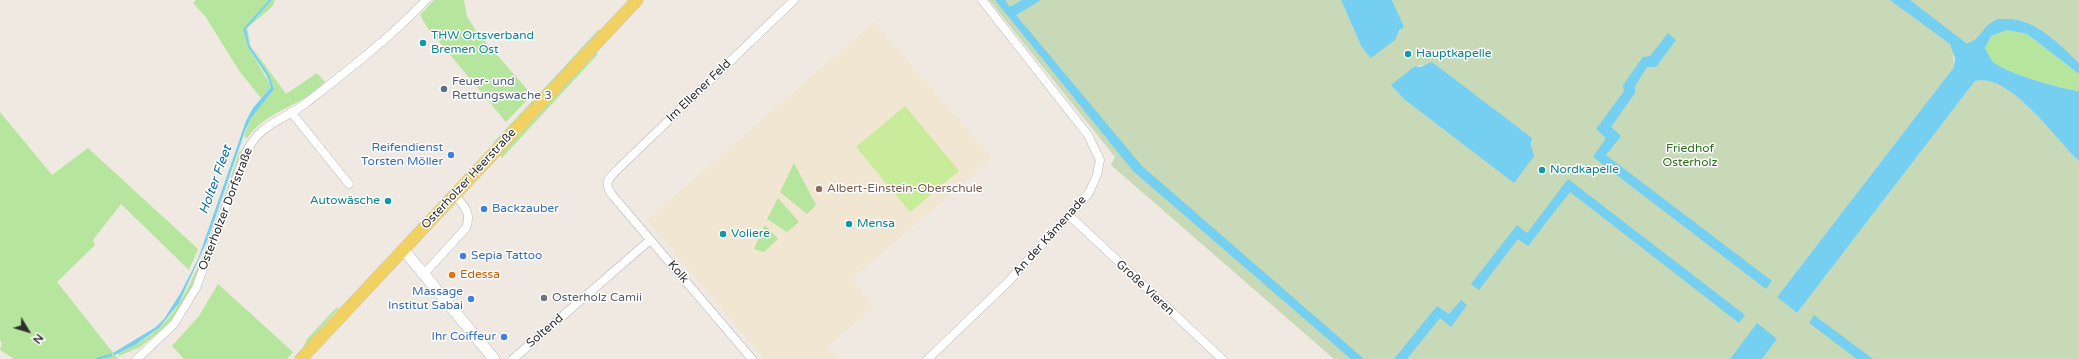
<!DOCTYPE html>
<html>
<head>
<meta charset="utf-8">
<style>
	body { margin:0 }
	#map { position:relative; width:2079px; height:359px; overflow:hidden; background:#efe9e1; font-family:"Varela Round",sans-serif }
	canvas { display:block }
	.north { position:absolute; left:8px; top:311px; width:40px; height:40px; -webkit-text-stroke:3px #fff; paint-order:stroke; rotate:128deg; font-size:11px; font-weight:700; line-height:16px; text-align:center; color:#2e2e2e }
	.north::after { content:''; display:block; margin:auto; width:14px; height:18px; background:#2e2e2e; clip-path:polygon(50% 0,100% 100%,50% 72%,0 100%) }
</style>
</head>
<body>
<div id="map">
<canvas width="2079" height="359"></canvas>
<div class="north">N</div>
</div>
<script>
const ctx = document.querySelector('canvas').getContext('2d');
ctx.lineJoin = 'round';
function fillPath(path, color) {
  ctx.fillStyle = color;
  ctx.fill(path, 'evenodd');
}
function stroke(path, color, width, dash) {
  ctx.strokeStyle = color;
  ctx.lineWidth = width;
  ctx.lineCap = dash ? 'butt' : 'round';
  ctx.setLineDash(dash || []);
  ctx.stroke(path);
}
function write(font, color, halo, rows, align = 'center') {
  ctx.font = font + ' "Varela Round",sans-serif';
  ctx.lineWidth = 3;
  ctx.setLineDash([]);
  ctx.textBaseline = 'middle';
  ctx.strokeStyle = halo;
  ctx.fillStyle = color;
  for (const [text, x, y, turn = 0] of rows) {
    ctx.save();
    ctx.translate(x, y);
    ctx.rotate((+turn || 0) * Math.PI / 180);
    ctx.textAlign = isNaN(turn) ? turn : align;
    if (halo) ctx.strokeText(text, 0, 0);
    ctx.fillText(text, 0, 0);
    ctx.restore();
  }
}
const education = new Path2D(`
	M874 22 992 158 852 279 875 306 827 347 837 359H764L647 220Z`);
const green = new Path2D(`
	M196 0H269L243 29 248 47 270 84 271 87 261 98 240 72 205 16 193 3Z
	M272 0H275L272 7 247 28 251 46 286 94 317 73 325 82C318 88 311 95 303 99 282 111 261 118 247 138L244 136 251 118 274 88C267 67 250 52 246 29Z
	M434 0H464L467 17 477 32 532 95 506 122 427 27 420 15Z
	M599 29 600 32 542 94H539Z
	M2007 30 2027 34 2079 74V91C2061 89 2006 73 1993 62 1990 58 1987 52 1985 48L1991 36Z
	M596 53 598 54 502 158 500 155Z
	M535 98V101L495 144 493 143Z
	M0 112 52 175 88 148 198 249 189 270 121 204 93 240 95 245 57 282 118 359H14L0 350 2 344 0 340Z
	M240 150 242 153 196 281 174 318 163 329 140 347 119 356 118 354C132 347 147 339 159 328 196 296 223 198 240 150Z
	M794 163 816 205 807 214 780 192Z
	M778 198 799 222 787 232 767 219Z
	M765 225 778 239 764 252 754 249Z
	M218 284 293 352 287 359H184L172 346 199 316Z
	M337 307 338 309 303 348 307 339Z`);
const cemetery = new Path2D(`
	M989 0H1341L1361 46 1396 36 1403 27 1392 0H2079V63L2039 29 1992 21C1986 28 1977 43 1968 43 1964 42 1960 39 1956 37L1953 49 1954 67 1777 297 1797 313 1975 81C2010 72 2056 139 2079 161V359H1762L1777 339 1757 324 1730 359H1334L1111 165 1115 157ZM1426 65 1532 138V152L1404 99 1392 85 1415 66Z`);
const pitch = new Path2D(`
	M905 106 959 171 910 212 856 147Z`);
const water = new Path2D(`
	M269 0H272L246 29 250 46 269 75 274 89 251 118 245 131 208 239 179 303 159 328 135 345 115 355 113 353 156 327 164 319 180 294 198 259 246 121 253 108 271 87 267 76 248 47 243 29Z
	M995 0H1005L1010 7 1022 0H1041L1016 15 1142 166 1364 359H1351L1133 171Z
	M1341 0H1392L1404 27 1399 31 1395 40 1371 58 1361 46Z
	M1890 0H1910L1966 43C1979 42 1982 28 1992 22 1996 18 2002 19 2007 19 2036 19 2059 44 2079 63V74L2027 34 2007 30 1991 36 1985 48C1987 52 1990 58 1993 62 2006 73 2061 89 2079 91V161C2056 140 2010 72 1975 81L1797 313 1777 297 1954 67 1955 58 1950 44Z
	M1668 33 1676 40 1656 67H1647L1635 86V93L1611 127 1621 136 1606 155 1772 281 1766 289 1593 157 1606 138 1596 129 1624 91 1623 85 1643 57 1650 56Z
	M1432 62 1532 138 1531 145 1534 156 1514 183 1404 99 1391 85 1415 66 1420 67Z
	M1568 179 1745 315 1739 323 1570 192 1528 246 1518 239 1479 290 1471 284 1517 225 1527 233Z
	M1461 300 1467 305 1451 327 1440 318 1407 359H1394L1437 306 1449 314Z
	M1814 315 1873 359H1857L1809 323Z
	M1757 323 1777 339 1762 359H1730Z`);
const stream = new Path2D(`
	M97 359 111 355`);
const minor = new Path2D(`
	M291 112 349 184
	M1070 216 1222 359
	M424 274 466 228C472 213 464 206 455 195
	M137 359 174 324 196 288 245 155C258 124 281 122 306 103 347 71 390 38 426 0
	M513 359 650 240
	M752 359 613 196C602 182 609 178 620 167L794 0
	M928 359 1009 281 1089 193 1097 175 1100 160 1088 135 982 0`);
const secondary = new Path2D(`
	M403 249 494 359`);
const primary = new Path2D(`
	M301 359 637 0`);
const markers = [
	[423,43,4,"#0f9aa8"],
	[1408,54,4,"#0f9aa8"],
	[444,89,4,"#5c6f8a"],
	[451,155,4,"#3f7fe0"],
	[1542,170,4,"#0f9aa8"],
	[819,189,4,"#8d6e63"],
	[388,201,4,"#0f9aa8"],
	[484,209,4,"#3f7fe0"],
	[849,224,4,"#0f9aa8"],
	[723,234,4,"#0f9aa8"],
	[463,256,4,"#3f7fe0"],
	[452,275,4,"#e8710a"],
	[544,298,4,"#6b7280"],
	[471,299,4,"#3f7fe0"],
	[504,337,4,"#3f7fe0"]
];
const cultureNames = [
	["THW Ortsverband",431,36],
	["Bremen Ost",431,50],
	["Hauptkapelle",1416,54],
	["Nordkapelle",1550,170],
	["Autowäsche",380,201,"right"],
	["Mensa",857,224],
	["Voliere",731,234]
];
const serviceNames = [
	["Feuer- und",452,82],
	["Rettungswache 3",452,96]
];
const streetNames = [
	["Im Ellener Feld",699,91,-44],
	["Osterholzer Heerstraße",469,179,-47],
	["Osterholzer Dorfstraße",226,209,-69],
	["An der Kämenade",1050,236,-48],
	["Kolk",678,272,50],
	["Große Vieren",1145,288,43],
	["Soltend",545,331,-41]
];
const shopNames = [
	["Reifendienst",443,148],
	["Torsten Möller",443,162],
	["Backzauber",492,209,"left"],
	["Sepia Tattoo",471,256,"left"],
	["Massage",463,292],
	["Institut Sabai",463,306],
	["Ihr Coiffeur",496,337]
];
const parkNames = [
	["Friedhof",1690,149],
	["Osterholz",1690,163]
];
const educationNames = [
	["Albert-Einstein-Oberschule",827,189]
];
const foodNames = [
	["Edessa",460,275]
];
const worshipNames = [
	["Osterholz Camii",552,298]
];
const waterNames = [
	["Holter Fleet",216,180,-70]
];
fillPath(education, '#f0e6d1');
fillPath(green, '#b6e59e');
fillPath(cemetery, '#c8d9b8');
fillPath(pitch, '#c9ec9a');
fillPath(water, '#75cff0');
stroke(stream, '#75cff0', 2.5);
stroke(minor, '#b4b7c1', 9);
stroke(secondary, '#b4b7c1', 12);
stroke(primary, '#c9c9c9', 13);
stroke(minor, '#fff', 8);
stroke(secondary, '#fff', 11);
stroke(primary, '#f2d163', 12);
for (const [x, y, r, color] of markers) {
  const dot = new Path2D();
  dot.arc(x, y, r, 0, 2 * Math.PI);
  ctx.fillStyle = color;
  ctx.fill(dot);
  stroke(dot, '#fff', 1.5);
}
write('12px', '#0d838f', '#fff', cultureNames, 'left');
write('12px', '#4e5e75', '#fff', serviceNames, 'left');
write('12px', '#2e2e2e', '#fff', streetNames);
write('12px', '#366cbe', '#fff', shopNames, 'right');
write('12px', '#2c6e1b', '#fff', parkNames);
write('12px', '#785e54', '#fff', educationNames, 'left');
write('12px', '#c56008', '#fff', foodNames, 'left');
write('12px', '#5b616d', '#fff', worshipNames, 'left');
write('italic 13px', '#0d6fa3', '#fff', waterNames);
</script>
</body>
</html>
